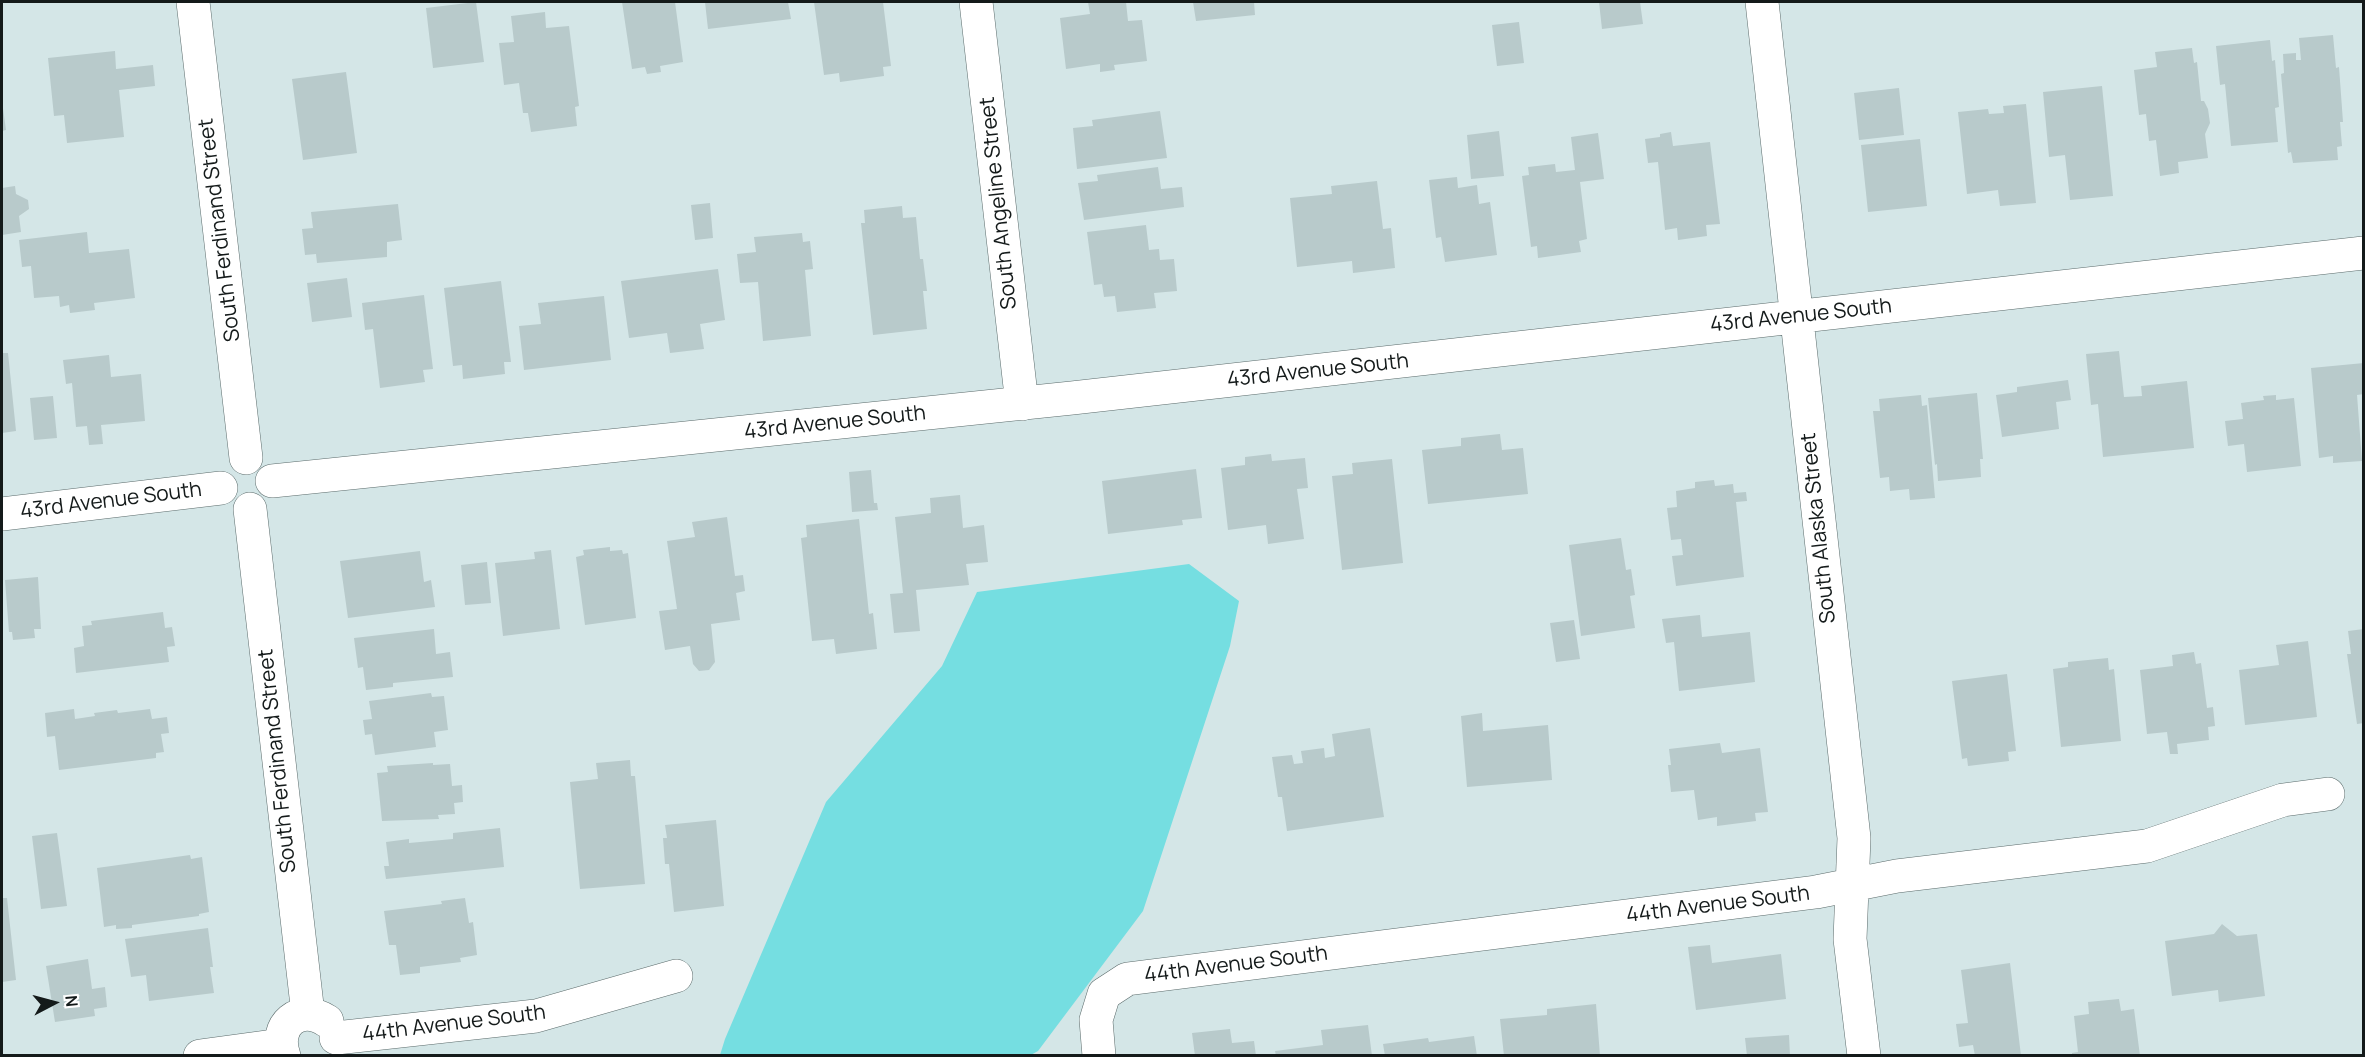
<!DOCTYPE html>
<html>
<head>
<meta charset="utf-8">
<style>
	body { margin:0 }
	#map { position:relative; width:2365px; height:1057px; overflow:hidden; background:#d4e6e7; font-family:Manrope,sans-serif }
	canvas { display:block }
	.frame { position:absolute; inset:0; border:3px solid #141a1a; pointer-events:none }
	.north { position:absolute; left:24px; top:973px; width:60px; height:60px; -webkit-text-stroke:4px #fff; paint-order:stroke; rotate:84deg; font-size:16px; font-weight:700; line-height:24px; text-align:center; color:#141a1a }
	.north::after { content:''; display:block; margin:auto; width:21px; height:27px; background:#141a1a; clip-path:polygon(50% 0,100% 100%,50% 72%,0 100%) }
</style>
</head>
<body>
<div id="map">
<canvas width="2365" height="1057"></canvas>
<div class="frame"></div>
<div class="north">N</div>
</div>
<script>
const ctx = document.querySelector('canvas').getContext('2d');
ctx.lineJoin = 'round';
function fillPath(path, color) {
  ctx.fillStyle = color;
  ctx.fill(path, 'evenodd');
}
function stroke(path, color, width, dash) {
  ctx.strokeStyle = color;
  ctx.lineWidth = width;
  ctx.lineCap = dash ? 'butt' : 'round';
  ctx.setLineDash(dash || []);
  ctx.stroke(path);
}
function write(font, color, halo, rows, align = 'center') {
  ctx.font = font + ' Manrope,sans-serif';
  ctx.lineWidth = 4.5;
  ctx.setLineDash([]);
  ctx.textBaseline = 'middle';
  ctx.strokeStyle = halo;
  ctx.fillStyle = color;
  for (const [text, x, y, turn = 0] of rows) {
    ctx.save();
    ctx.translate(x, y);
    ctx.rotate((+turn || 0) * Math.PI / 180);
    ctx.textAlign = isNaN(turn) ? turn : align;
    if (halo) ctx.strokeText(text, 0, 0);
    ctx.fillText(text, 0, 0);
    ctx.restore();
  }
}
const green = new Path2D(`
	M1189 564 1239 601 1230 646 1143 911 1038 1051 1029 1056 720 1055 725 1039 826 802 942 666 977 592Z`);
const building = new Path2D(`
	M476 2 484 62 433 68 426 8Z
	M622 2H675L683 62 660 66 661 72 647 74 645 67 632 69Z
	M705 2H788L791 19 708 29Z
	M814 2H883L891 66 883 67 884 76 840 82 839 73 824 75Z
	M1088 2H1126L1128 21 1142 20 1147 61 1114 65 1115 70 1100 72V64L1066 69 1060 18 1090 14Z
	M1193 2H1254L1255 15 1196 21Z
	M1599 2H1640L1643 24 1602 29Z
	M545 12 546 28 569 26 579 106 575 107 577 126 531 132 528 113H523L519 83 504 85 499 43 514 42 511 16Z
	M1519 22 1524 63 1497 66 1492 25Z
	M2333 35 2336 68 2339 67 2343 122H2340L2342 146 2337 147 2338 160 2293 163 2291 152 2288 153 2281 74 2284 73 2283 54 2296 53V60H2301L2299 38Z
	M2270 40 2272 61 2275 60 2279 107 2275 108 2278 142 2231 146 2225 84 2220 85 2216 46Z
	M2192 48 2194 63 2197 62 2201 101H2204L2208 109 2210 123 2205 134 2208 158 2178 162 2179 173 2160 176 2156 140 2149 141 2146 114 2139 115 2134 70 2157 67 2155 52Z
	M115 51 116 69 153 65 155 86 119 90 124 137 67 143 64 115 54 116 48 58Z
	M346 72 357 153 303 160 292 79Z
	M2102 86 2113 196 2070 200 2065 155 2049 157 2043 92Z
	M1899 88 1904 135 1859 140 1854 93Z
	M2 101 6 130 2 131Z
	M2026 104 2036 203 2000 206 1998 190 1967 194 1958 112 1988 109 1989 114 2004 113 2003 106Z
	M1160 111 1167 158 1077 169 1073 128 1093 126 1092 120Z
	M1499 131 1504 176 1471 179 1467 135Z
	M1671 132 1673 146 1710 142 1720 224 1706 225 1707 236 1678 240 1677 228 1665 230 1658 162 1648 163 1645 139 1660 137V134Z
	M1598 133 1604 179 1580 182 1587 239 1579 241 1581 252 1538 258 1537 246 1531 247 1522 176 1529 175 1528 167 1555 164 1556 172 1575 170 1571 137Z
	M1920 139 1927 206 1868 212 1861 145Z
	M1158 167 1161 189 1182 187 1184 207 1084 220 1078 183 1098 181 1097 175Z
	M1457 177 1458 188 1477 185 1479 204 1490 202 1497 255 1445 262 1441 237 1436 238 1429 180Z
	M1377 181 1383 229 1391 228 1395 268 1353 273 1352 261 1297 267 1290 198 1332 194 1331 186Z
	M15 186 16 194 28 200 29 209 19 216 21 232 2 235V188Z
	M710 203 713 238 695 240 691 205Z
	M398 204 402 240 387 242V257L317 263 316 254 305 255 302 229 313 228 311 212Z
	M902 206 903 218 916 217 920 259H923L927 291H923L927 329 873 335 861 223H865L864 210Z
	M1146 225 1149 250 1159 249 1160 260 1174 259 1177 291 1154 293 1156 308 1117 312 1115 296 1104 297 1102 284 1094 285 1087 232Z
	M87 232 89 253 129 249 135 298 94 303 95 310 70 313 69 305 60 307 59 296 34 298 31 266 22 267 19 240Z
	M802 233 803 242 810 241 813 269 805 270 811 336 763 341 758 282 740 283 737 254 756 252 754 237Z
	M718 269 725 320 700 324 704 349 670 353 667 333 629 338 621 281Z
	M347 278 352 317 312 322 307 283Z
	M501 281 511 362H504L505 374 463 379 462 365 453 366 444 288Z
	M424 295 433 369 423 370 425 382 380 388 373 329 365 330 362 303Z
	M604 296 611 360 524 370 519 326 541 324 538 303Z
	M2119 351 2124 397 2142 396 2141 386 2187 381 2194 448 2103 457 2098 404 2091 405 2086 354Z
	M2 353H8L16 431 2 433Z
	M109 355 111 377 141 374 145 421 101 425 103 444 89 445 87 426 76 427 72 383 66 384 63 360Z
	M2364 363V394L2357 395 2362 461 2333 463V456L2319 458 2311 368Z
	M2068 380 2071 400 2056 402 2059 429 2002 437 1996 395 2017 392V387Z
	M1977 393 1983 459H1980L1981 477 1938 481 1937 464 1935 465 1928 398Z
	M1921 395 1922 406 1927 405 1935 498 1910 500 1909 489 1890 491 1889 477 1880 478 1873 411H1880L1879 399Z
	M2276 395V400L2294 398 2301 466 2247 472 2244 444 2228 446 2225 421 2243 419 2241 403 2264 400 2263 396Z
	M53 396 57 438 34 440 30 398Z
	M1500 434 1502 450 1523 448 1528 494 1428 504 1422 450 1461 446V438Z
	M1271 454 1272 461 1305 458 1308 488 1297 489 1304 539 1268 544 1266 525 1228 530 1221 468 1245 465V457Z
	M1392 459 1403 563 1342 570 1332 476 1353 474 1352 463Z
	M1196 469 1202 518 1182 520 1183 525 1108 534 1102 481Z
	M871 470 874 503H877L878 510 852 512 849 472Z
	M1714 480 1715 486 1733 484 1734 493 1746 492 1747 501 1736 502 1744 577 1676 586 1672 556 1683 555 1681 539 1671 540 1667 508 1677 507 1676 491 1695 488V482Z
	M960 495 963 528 984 525 988 562 966 564 969 585 916 590 920 631 894 633 890 594 903 593 895 517 931 513 930 498Z
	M727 517 735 576 743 575 745 591 736 593 740 620 711 624 715 662 709 670 699 671 693 664 690 646 665 650 659 611 677 609 667 541 695 537 692 522Z
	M859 519 869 614 873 613 877 649 836 654 834 639 812 641 801 538 807 537 806 525Z
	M1621 538 1626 570 1631 569 1635 595 1630 596 1635 628 1581 636 1569 545Z
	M610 547V551L622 550 623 554 628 553 636 618 585 625 576 557 584 555 583 550Z
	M551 550 560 629 503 636 495 563 535 559 534 552Z
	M420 551 424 582 431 580 435 607 348 618 340 561Z
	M487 562 491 603 465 605 461 565Z
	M38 577 41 629H34L35 638 13 640 12 632H9L5 580Z
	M163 612 165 628 172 627 175 646 167 647 169 662 76 673 74 648 84 646 82 626 92 625 91 621Z
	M1700 615 1702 637 1750 632 1755 682 1679 691 1674 642 1666 643 1662 619Z
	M1574 620 1580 659 1556 662 1550 623Z
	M434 629 436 654 450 652 453 677 393 683V687L366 690 363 667 358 668 354 638Z
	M2364 629V723L2357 724 2347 654H2351L2348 631Z
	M2308 641 2317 717 2245 725 2239 670 2279 665 2276 645Z
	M2194 652 2196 664 2201 663 2207 708 2213 707 2215 726 2208 727 2209 740 2177 744 2178 754H2170L2167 732 2147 734 2140 670 2173 666 2172 655Z
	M2108 658 2109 670 2114 669 2121 741 2061 747 2053 669 2068 667V662Z
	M2007 674 2016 751 2008 752 2009 761 1968 766 1967 758 1962 759 1952 681Z
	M431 693 432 697 444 696 448 730 434 732 436 747 375 755 372 734 365 735 363 720 372 719 369 701Z
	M74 709 75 719 95 716 94 713 117 710 118 713 150 709 152 719 167 717 169 733 161 734 164 752 156 753V758L59 770 55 736 47 737 45 713Z
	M1482 713 1483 731 1548 725 1552 780 1467 787 1461 716Z
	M1370 728 1384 817 1287 831 1282 797H1278L1272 757 1292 755 1294 764 1303 763 1301 751 1324 748 1325 758 1335 756 1332 734Z
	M1720 743 1722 753 1760 748 1768 812 1755 813 1756 821 1717 826V817L1698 820 1694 790 1671 792 1668 765H1671L1669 749Z
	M630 760 631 776H635L645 884 580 889 570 782 598 779 596 763Z
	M433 763V765L450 764 452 786 462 785 463 802 454 803 455 814 438 815 439 819 382 821 377 773 388 772 387 766Z
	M716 820 724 906 674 912 669 864H665L663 838H667L665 825Z
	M500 828 504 867 386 879 384 866H389L386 842 409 839V843L453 839V833Z
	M57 833 67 906 41 909 32 836Z
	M190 855 191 859 202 857 209 912 199 914V916L132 925V928L116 929V925L104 927 97 868Z
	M2 898H7L16 980 2 982Z
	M465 898 469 923 473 922 477 955 460 958 461 962 420 967V973L400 975 396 945H389L384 911 442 904 441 901Z
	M2222 924 2237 936 2257 934 2265 996 2219 1002 2218 990 2172 996 2165 941 2214 934Z
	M208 928 213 967H210L214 993 149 1001 146 975 131 977 125 939Z
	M1710 945 1712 963 1781 954 1786 999 1696 1010 1688 947Z
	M88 959 92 989 105 987 107 1007 94 1009 95 1016 55 1022 46 966Z
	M2010 963 2021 1056H1975L1973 1045 1959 1047 1956 1024 1968 1023 1961 970Z
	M2119 999 2121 1011 2134 1009 2140 1056H2072V1053L2078 1052 2074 1016 2089 1014 2088 1002Z
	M1596 1004 1600 1056H1504L1500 1019 1547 1015V1009Z
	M1368 1025 1372 1056H1276L1275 1051 1323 1045 1321 1030Z
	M1230 1029 1232 1043 1254 1041 1256 1056H1195L1192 1033Z
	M1789 1035 1790 1056H1747L1745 1038Z
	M1474 1036 1477 1056H1385L1383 1044 1428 1038 1429 1042Z`);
const street = new Path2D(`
	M193 2 246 458
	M976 2 1022 404
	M1762 2 1854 838 1850 939 1864 1056
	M272 481 1072 398 2364 253
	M250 509 308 1014
	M2 514 221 488
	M336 1038 536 1016 676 976
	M200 1056 281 1045
	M284 1056C273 1025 299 1003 327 1021
	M1099 1056 1096 1020 1104 994 1127 979 1816 892 1897 876 2147 846 2283 800 2328 794`);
const streetNames = [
	["South Angeline Street",999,203,-96],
	["South Ferdinand Street",220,230,-97],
	["43rd Avenue South",1801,316,-6],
	["43rd Avenue South",1318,371,-6],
	["43rd Avenue South",835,423,-6],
	["43rd Avenue South",111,501,-7],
	["South Alaska Street",1819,528,-96],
	["South Ferdinand Street",278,761,-96],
	["44th Avenue South",1718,905,-7],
	["44th Avenue South",1236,965,-7],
	["44th Avenue South",454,1024,-7]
];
fillPath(green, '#75dee1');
fillPath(building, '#b8cacb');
stroke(street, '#5b6b6b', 34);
stroke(street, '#fff', 33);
write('21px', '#141a1a', '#fff', streetNames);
</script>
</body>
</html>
